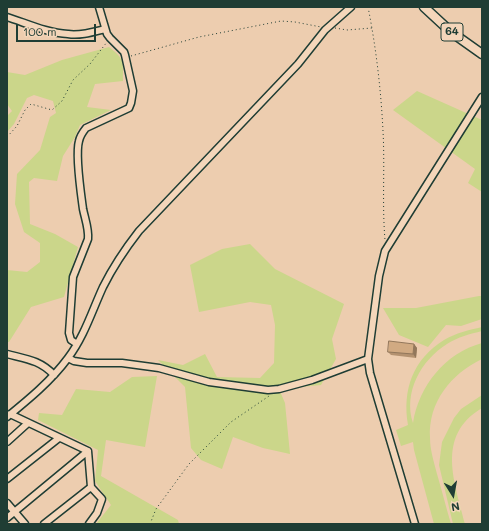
<!DOCTYPE html>
<html>
<head>
<meta charset="utf-8">
<style>
	body { margin:0 }
	#map { position:relative; width:489px; height:531px; overflow:hidden; background:#edcdaf; font-family:Mali,sans-serif }
	canvas { display:block }
	.frame { position:absolute; inset:0; border:8px solid #1f3d34; pointer-events:none }
	.north { position:absolute; left:433px; top:475px; width:40px; height:40px; -webkit-text-stroke:3px #f4d6ba; paint-order:stroke; rotate:169deg; font-size:11px; font-weight:700; line-height:16px; text-align:center; color:#1f3d34 }
	.north::after { content:''; display:block; margin:auto; width:14px; height:18px; background:#1f3d34; clip-path:polygon(50% 0,100% 100%,50% 72%,0 100%) }
	.scale { position:absolute; left:16px; top:24px; width:80px; height:18px; box-sizing:border-box; border:2px solid #1f3d34; border-top:0; padding-left:5px; font-size:12px; line-height:14px; white-space:nowrap; color:#1f3d34; -webkit-text-stroke:3px #f4d6ba; paint-order:stroke }
</style>
</head>
<body>
<div id="map">
<canvas width="489" height="531"></canvas>
<div class="frame"></div>
<div class="north">N</div>
<div class="scale">100 m</div>
</div>
<script>
const ctx = document.querySelector('canvas').getContext('2d');
ctx.lineJoin = 'round';
function fillPath(path, color) {
  ctx.fillStyle = color;
  ctx.fill(path, 'evenodd');
}
function stroke(path, color, width, dash) {
  ctx.strokeStyle = color;
  ctx.lineWidth = width;
  ctx.lineCap = dash ? 'butt' : 'round';
  ctx.setLineDash(dash || []);
  ctx.stroke(path);
}
function write(font, color, halo, rows, align = 'center') {
  ctx.font = font + ' Mali,sans-serif';
  ctx.lineWidth = 3;
  ctx.setLineDash([]);
  ctx.textBaseline = 'middle';
  ctx.strokeStyle = halo;
  ctx.fillStyle = color;
  for (const [text, x, y, turn = 0] of rows) {
    ctx.save();
    ctx.translate(x, y);
    ctx.rotate((+turn || 0) * Math.PI / 180);
    ctx.textAlign = isNaN(turn) ? turn : align;
    if (halo) ctx.strokeText(text, 0, 0);
    ctx.fillText(text, 0, 0);
    ctx.restore();
  }
}
const green = new Path2D(`
	M109 47C125 59 123 62 123 81L95 84 87 107 111 110 80 125 75 137 63 156 57 181 34 178 29 182 30 224 55 234 78 247 64 297 31 307 9 342H7V270L27 272 40 262V243L24 232 15 204 17 174 40 150 50 117 56 113 53 101 34 95 27 98 14 124 7 132V116L12 111 7 104V72L25 75 62 60Z
	M417 91 482 120V192L468 183 475 169 393 110Z
	M250 244 275 269 344 304 332 339 336 359 321 385 279 389 285 403 290 454 263 448 233 437 222 469 201 460 191 448 185 387 158 360 183 365 205 354 217 377 260 378 274 363 275 325 271 305 250 302 199 312 190 265 222 249Z
	M479 296H482V319L461 326 446 325 428 347 399 335 383 308H416Z
	M482 327V331C470 334 458 337 447 344 421 360 403 393 413 423 419 386 445 353 482 343V359C451 374 428 402 430 438 430 450 434 462 437 474 442 491 446 507 451 524H434L414 450 413 442 401 446 396 430 408 425C402 390 413 359 444 340 456 333 469 330 482 327Z
	M157 376 145 447 106 440 101 476 178 520 179 524H96L111 505 95 481 98 450 38 420 39 413 62 415 76 389 110 392 132 377Z
	M482 395V408C435 436 455 483 465 524H453L439 465 442 442 454 418 461 409Z`);
const path = new Path2D(`
	M368 7C376 47 381 90 383 131 385 167 382 204 385 240
	M335 28 347 30 372 28
	M131 56 199 37 281 21 295 22 321 27
	M7 137 17 126 25 110 31 104 52 110 62 101 73 80 90 64 107 42
	M150 524 156 509 189 464 231 422 269 396`);
const minor = new Path2D(`
	M7 17C26 23 47 33 68 34 80 36 93 32 105 29
	M77 344 71 340 69 333 73 277 88 239C89 229 85 219 83 209 81 194 75 155 79 141 80 136 82 133 86 128L129 108 131 103 133 91 125 55 124 52 110 38 107 34 99 7
	M7 354C26 359 40 360 54 375
	M68 358 74 361 87 363H122L159 368 209 382 268 390 279 389 312 380 368 359
	M10 414 88 451 91 487 102 499 97 513 89 524
	M7 417C29 399 51 381 68 358 84 337 92 311 103 287 113 267 125 249 139 231L298 64 325 30 351 7
	M7 442 28 423
	M7 479 59 438
	M7 503 25 524
	M7 518 88 451
	M44 524 91 487
	M415 524 370 373 368 359 379 276 385 251 482 97`);
const major = new Path2D(`
	M424 7 451 32 482 54`);
const wall = new Path2D(`
	M414 344 417 348 416 358 391 355 388 352Z`);
const shadedWall = new Path2D(`
	M414 344 417 348 416 358 413 354Z`);
const building = new Path2D(`
	M389 341 414 344 413 354 388 352Z`);
const shields = [
	[452,32,22]
];
const shieldNames = [
	["64",452,32]
];
fillPath(green, '#cbd68a');
stroke(minor, '#1f3d34', 9);
stroke(major, '#1f3d34', 11);
stroke(path, '#1f3d34', 1, [1, 3]);
stroke(minor, '#f4d6ba', 6);
stroke(major, '#f4d6ba', 8);
fillPath(wall, '#b49270');
fillPath(shadedWall, '#92775b');
fillPath(building, '#d1aa82');
stroke(building, '#92775b', 1);
for (const [x, y, w] of shields) {
  const box = new Path2D();
  box.roundRect(x - w / 2, y - 9, w, 18, 3);
  ctx.fillStyle = '#f4d6ba';
  ctx.fill(box);
  stroke(box, '#1f3d34', 1);
}
write('bold 11px', '#1f3d34', null, shieldNames);
</script>
</body>
</html>
